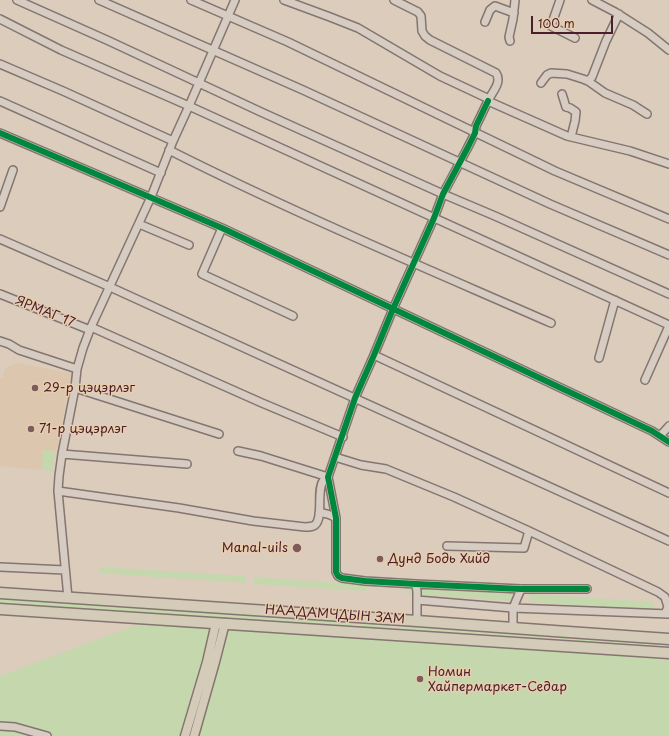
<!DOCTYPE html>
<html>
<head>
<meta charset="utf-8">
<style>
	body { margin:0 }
	#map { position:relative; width:669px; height:736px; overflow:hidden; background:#dbccbc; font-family:"Playpen Sans",sans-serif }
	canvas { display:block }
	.scale { position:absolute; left:531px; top:16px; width:82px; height:18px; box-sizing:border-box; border:2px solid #4a1f2b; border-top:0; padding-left:5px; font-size:12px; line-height:14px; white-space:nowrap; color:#4a1f2b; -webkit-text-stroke:3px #e8cdaf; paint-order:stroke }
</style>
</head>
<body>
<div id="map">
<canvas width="669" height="736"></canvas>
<div class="scale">100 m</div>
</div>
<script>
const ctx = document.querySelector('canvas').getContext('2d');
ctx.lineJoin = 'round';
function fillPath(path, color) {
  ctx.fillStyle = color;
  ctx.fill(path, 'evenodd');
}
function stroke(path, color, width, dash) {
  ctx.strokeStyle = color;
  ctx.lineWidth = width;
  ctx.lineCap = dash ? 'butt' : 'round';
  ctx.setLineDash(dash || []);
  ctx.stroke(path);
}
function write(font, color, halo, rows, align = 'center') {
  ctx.font = font + ' "Playpen Sans",sans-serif';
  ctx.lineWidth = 3;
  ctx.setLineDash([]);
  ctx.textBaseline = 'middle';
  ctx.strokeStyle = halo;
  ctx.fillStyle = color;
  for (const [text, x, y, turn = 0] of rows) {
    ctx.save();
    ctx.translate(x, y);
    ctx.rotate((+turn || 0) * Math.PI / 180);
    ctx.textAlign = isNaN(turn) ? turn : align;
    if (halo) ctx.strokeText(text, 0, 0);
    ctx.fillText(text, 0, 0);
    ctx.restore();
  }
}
const built = new Path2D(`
	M18 363 73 374 66 402 57 451 43 450 42 470 0 466V378H3L4 370 9 366Z`);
const green = new Path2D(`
	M43 450 55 451 53 471 42 470Z
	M99 567 246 576 245 583 99 573Z
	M253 577 367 585 366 591 253 584Z
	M407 586 513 593V601L408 594Z
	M530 594 653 602V610L605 608 531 602 529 601Z
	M0 597 265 615 267 618 280 619 283 617H285L350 621 352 622 353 626H361L362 624 360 622 393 624 392 627V629L401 630 402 626 404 625 546 635 543 638 458 632 435 633 669 653V736H0V676L163 615 0 605Z
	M560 638 618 641H646L645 647 558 641Z`);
const minor = new Path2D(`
	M17 0 109 41 261 112 443 194 495 216 669 294
	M99 0 303 90 550 204 669 255
	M191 0 288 42 555 171 669 219
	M284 0 330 17 358 28 440 76 489 99 488 101 567 136 630 151 669 164
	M394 0 418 12 421 16 422 31 425 36 430 40 496 73C502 82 493 91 489 99
	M560 0 551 26 575 38
	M592 0 615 12 648 33 669 50
	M0 19 61 50 189 106 669 325
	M485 22 490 10 495 6 514 13
	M510 41 509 37 513 19 515 0
	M0 64 63 91 173 141
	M588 81 605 93 633 105 647 114
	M541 83 547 75 551 73 567 74 583 79 588 81 592 77 606 41 619 14
	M562 94 566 107 570 108 576 112 575 121 571 137
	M0 101 161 173
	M488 101 476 126 475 133 467 149 443 194 434 218 393 309 374 355 355 398 328 477 336 518V572L338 576 342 578 365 581 416 584 521 589H587
	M0 133 222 228 652 431 669 442
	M169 150C294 213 423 267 551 323
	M0 207 13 170
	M139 224 189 245
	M222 228 202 274 293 316
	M0 239 110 287 669 541
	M0 294 90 330
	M91 327 262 403 343 437
	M0 341 9 344 19 350 77 369
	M374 355 669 493
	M599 358 615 300
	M645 380 669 326
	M75 388 219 434
	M660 436 669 426
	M238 451 261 456 328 477
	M62 454 187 464
	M335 457 361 465 386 469 454 497 529 531 658 592 665 597 668 607 665 614
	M58 491 179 508 253 521 305 527C309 527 312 527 315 525 324 517 316 492 323 481 324 480 327 478 328 477
	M319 513C326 513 330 514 336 518
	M447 546 524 548 529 531
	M0 567 65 570
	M416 584 417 592V621
	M68 598 58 491 59 476 62 454 75 388 77 369 83 348 91 327 151 197 173 141 189 106 235 0
	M417 600 513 608 669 614
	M513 628V608L521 589
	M0 726 15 727 47 736`);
const major = new Path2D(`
	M185 736 207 662 216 623
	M194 736 215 662 225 623`);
const highway = new Path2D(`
	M0 593 417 621 554 631 669 639
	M0 609 669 653`);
const cycleway = new Path2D(`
	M488 101 476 126 475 133 467 149 443 194 434 218 393 309 374 355 355 398 328 477 336 518V572L338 576 342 578 365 581 416 584 521 589H587
	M0 133 222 228 652 431 669 442`);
const markers = [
	[35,388,4,"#7d5c5e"],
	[31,429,4,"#7d5c5e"],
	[297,548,5,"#7d5c5e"],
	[380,559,4,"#7d5c5e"],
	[420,679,4,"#7d5c5e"]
];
const streetNames = [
	["ЯРМАГ 17",45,312,22],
	["НААДАМЧДЫН ЗАМ",335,615,4]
];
const poiNames = [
	["29-р цэцэрлэг",43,388],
	["71-р цэцэрлэг",39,429],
	["Manal-uils",288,548,"right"],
	["Дунд Бодь Хийд",388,559],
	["Номин",428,672],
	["Хайпермаркет-Седар",428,687]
];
fillPath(built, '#ddc6ae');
fillPath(green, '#c5d7ac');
stroke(minor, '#847570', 10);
stroke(major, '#847570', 11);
stroke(highway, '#847570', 13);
stroke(minor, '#d6ccc1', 7);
stroke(major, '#d4cbb8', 8);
stroke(highway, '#d4cbb8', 10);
stroke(cycleway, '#00873e', 6);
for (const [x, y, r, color] of markers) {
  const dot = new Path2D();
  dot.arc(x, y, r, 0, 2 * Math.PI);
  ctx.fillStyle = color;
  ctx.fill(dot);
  stroke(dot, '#e8cdaf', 1.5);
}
write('13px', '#4a1f2b', '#e8cdaf', streetNames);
write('13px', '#4a1f2b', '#e8cdaf', poiNames, 'left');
</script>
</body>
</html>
